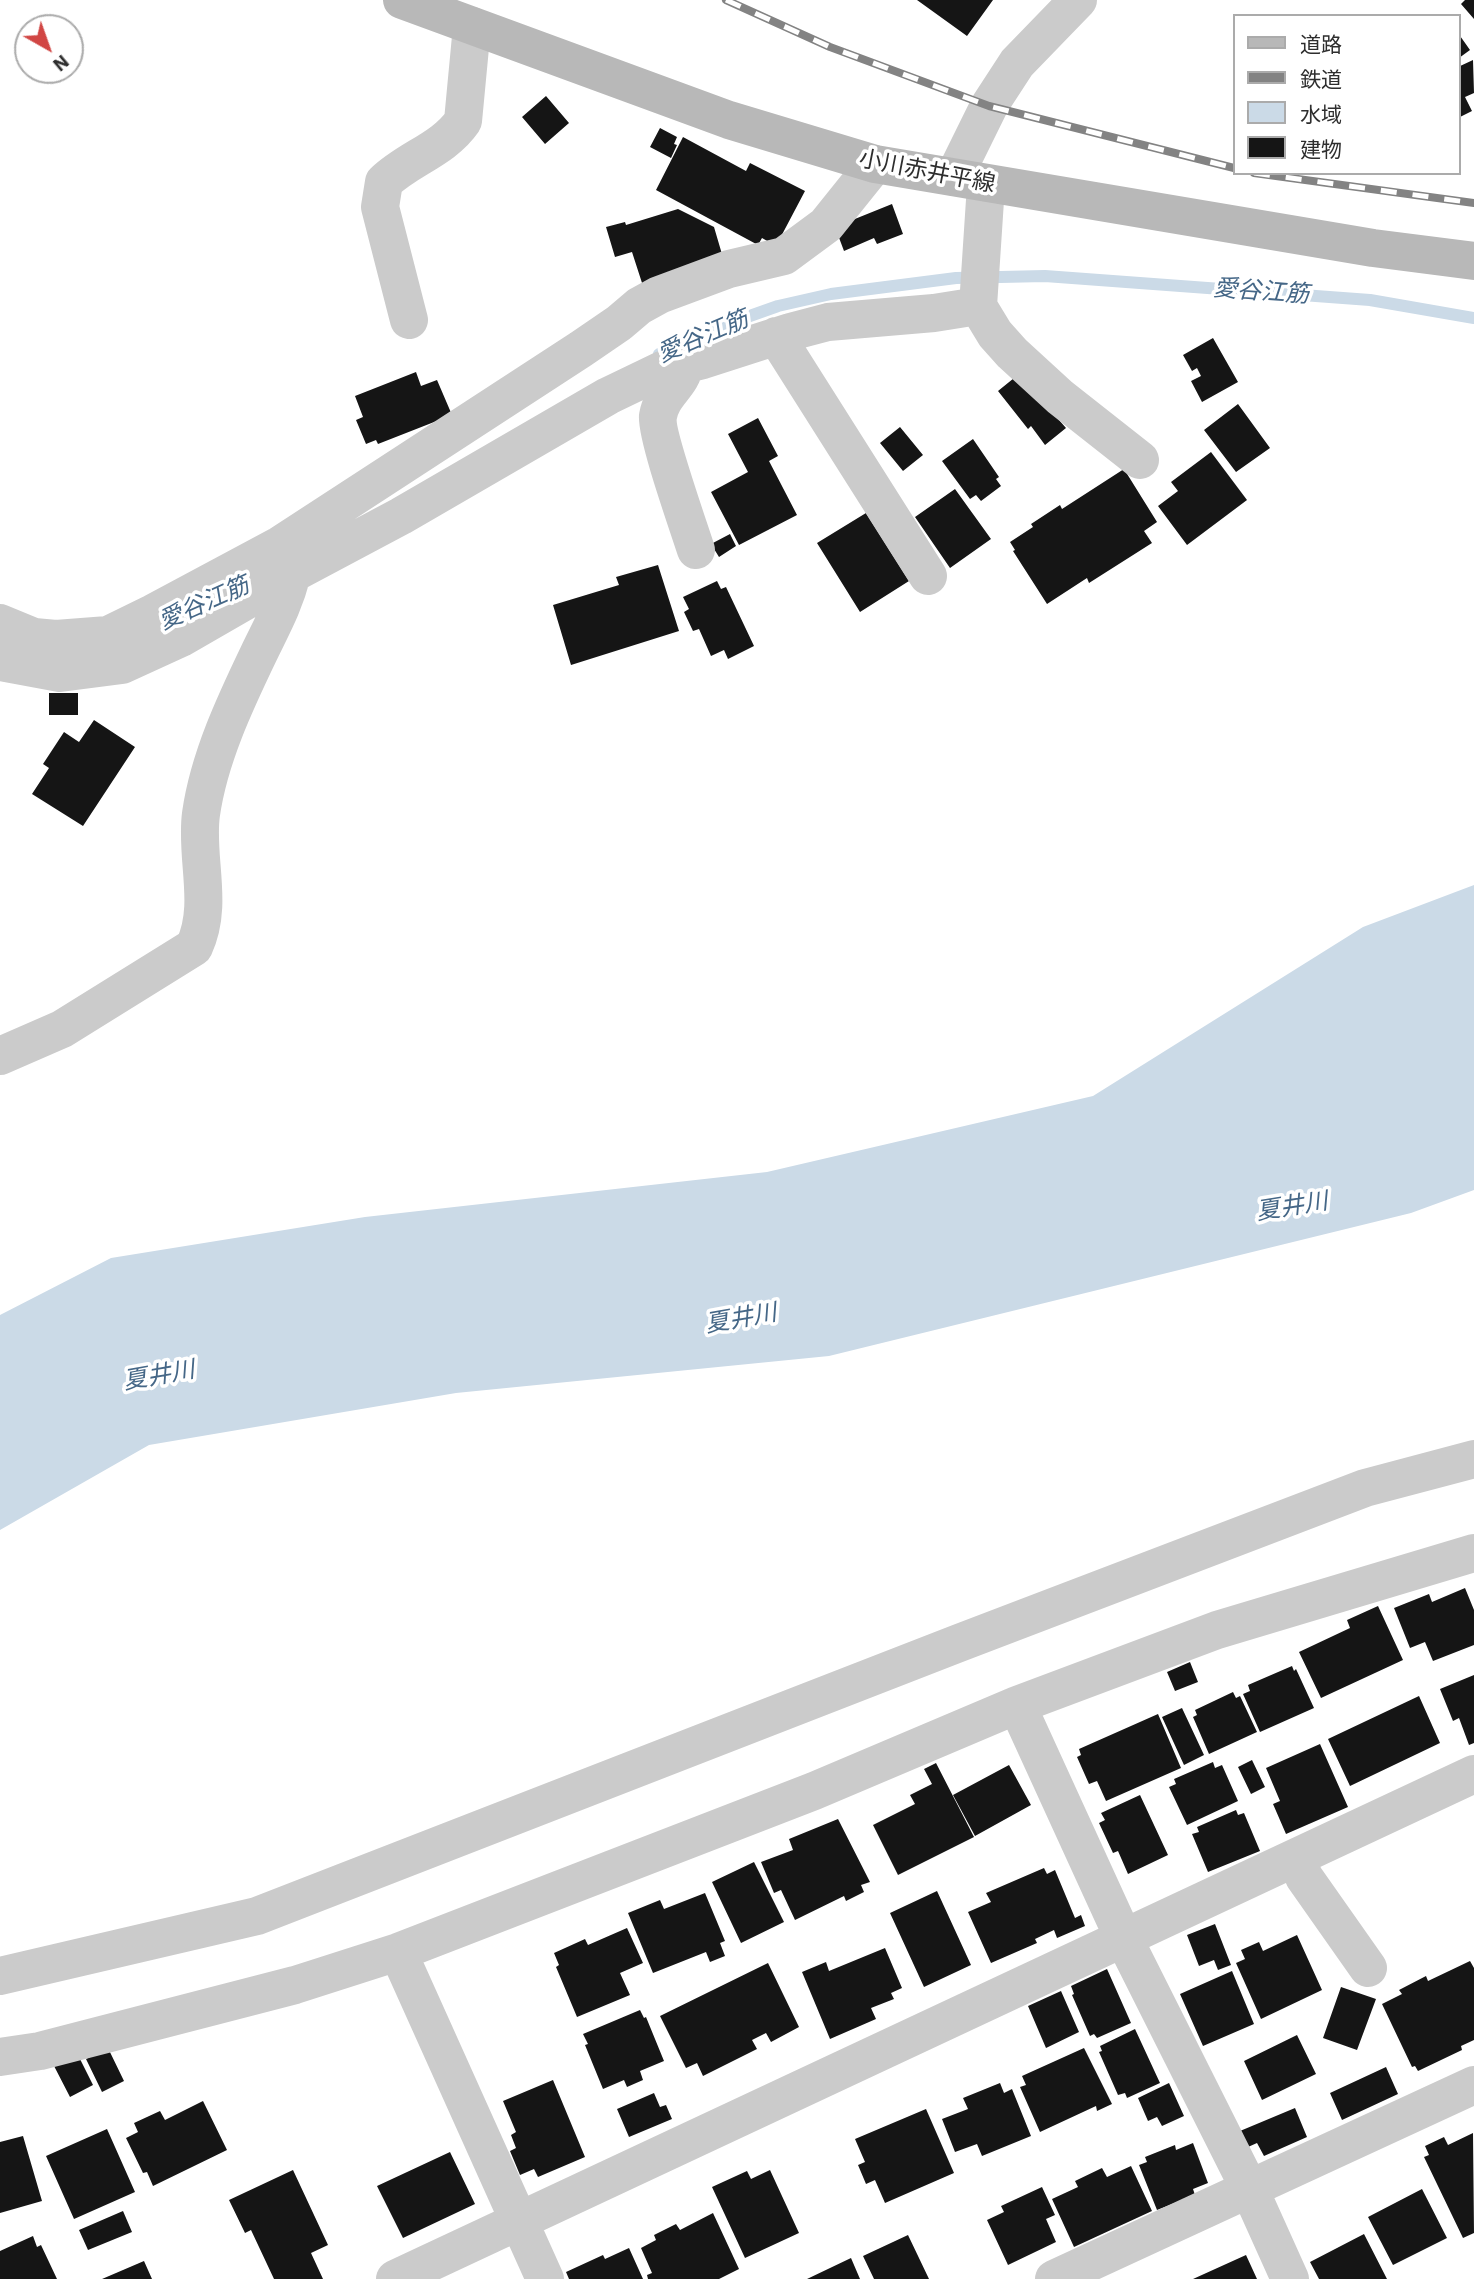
<!DOCTYPE html>
<html>
<head>
<meta charset="utf-8">
<style>
	body { margin:0 }
	#map { position:relative; width:1474px; height:2279px; overflow:hidden; background:#fff; font-family:"IBM Plex Sans","Noto Sans JP",sans-serif }
	canvas { display:block }
	.legend { position:absolute; left:1233px; top:14px; width:228px; height:161px; box-sizing:border-box; background:#fff; border:2px solid #ababab; margin:0; padding:9px 12px; list-style:none; font-size:21px; color:#2e2e2e }
	.legend li { display:flex; align-items:center; gap:14px; height:35px }
	.legend b { width:35px; border:2px solid #ababab }
	.north { position:absolute; left:14px; top:14px; width:70px; height:70px; box-sizing:border-box; background:#fff; border:2px solid #ababab; border-radius:50%; rotate:140deg; font-size:19px; font-weight:700; line-height:28px; text-align:center; color:#2e2e2e }
	.north::after { content:''; display:block; margin:auto; width:24px; height:32px; background:#d14644; clip-path:polygon(50% 0,100% 100%,50% 72%,0 100%) }
</style>
</head>
<body>
<div id="map">
<canvas width="1474" height="2279"></canvas>
<ul class="legend">
<li><b style="height:9px;background:#b8b8b8"></b>道路</li>
<li><b style="height:9px;background:#838383"></b>鉄道</li>
<li><b style="height:19px;background:#cbdae7"></b>水域</li>
<li><b style="height:19px;background:#151515"></b>建物</li>
</ul>
<div class="north">N</div>
</div>
<script>
const ctx = document.querySelector('canvas').getContext('2d');
ctx.lineJoin = 'round';
function fillPath(path, color) {
  ctx.fillStyle = color;
  ctx.fill(path, 'evenodd');
}
function stroke(path, color, width, dash) {
  ctx.strokeStyle = color;
  ctx.lineWidth = width;
  ctx.lineCap = dash ? 'butt' : 'round';
  ctx.setLineDash(dash || []);
  ctx.stroke(path);
}
function write(font, color, halo, rows, align = 'center') {
  ctx.font = font + ' "IBM Plex Sans","Noto Sans JP",sans-serif';
  ctx.lineWidth = 7;
  ctx.setLineDash([]);
  ctx.textBaseline = 'middle';
  ctx.strokeStyle = halo;
  ctx.fillStyle = color;
  for (const [text, x, y, turn = 0] of rows) {
    ctx.save();
    ctx.translate(x, y);
    ctx.rotate((+turn || 0) * Math.PI / 180);
    ctx.textAlign = isNaN(turn) ? turn : align;
    if (halo) ctx.strokeText(text, 0, 0);
    ctx.fillText(text, 0, 0);
    ctx.restore();
  }
}
const water = new Path2D(`
	M1474 885V1190L1411 1213 829 1356 456 1393 149 1445 0 1530V1315L111 1258 365 1217 767 1172 1093 1096 1363 927Z`);
const stream = new Path2D(`
	M659 354 699 334 778 306 831 294 956 278 1045 276 1370 300 1474 318`);
const building = new Path2D(`
	M917 0H993L967 36Z
	M1465 0H1474V19L1461 4Z
	M1458 33 1470 50 1459 58 1458 56Z
	M1473 60 1474 93 1465 97 1472 111 1458 118V67Z
	M546 96 569 123 545 144 522 117Z
	M660 128 677 137 674 144 677 145 671 158 650 147Z
	M683 137 746 171 750 163 805 191 776 246 762 238 758 245 656 190Z
	M892 204 903 234 877 244 874 238 844 251 835 227Z
	M678 209 714 227 724 261 643 286 632 252 615 257 606 227 625 222 626 225Z
	M1213 338 1238 382 1202 402 1191 381 1201 376 1197 368 1192 371 1183 355Z
	M416 372 421 386 437 380 452 415 378 444 376 440 366 444 356 420 363 417 355 396Z
	M1019 374 1066 428 1045 445 1031 426 1028 429 998 391Z
	M1238 404 1270 448 1236 472 1204 430Z
	M758 418 778 456 769 461 797 515 739 545 711 492 748 472 728 434Z
	M900 427 923 455 903 471 880 443Z
	M973 439 999 477 996 479 1001 486 981 501 976 495 970 499 942 461Z
	M1211 452 1247 500 1187 545 1158 506 1178 491 1171 482Z
	M1124 469 1157 522 1144 531 1152 543 1089 583 1087 578 1047 604 1013 551 1015 550 1010 542 1033 527 1031 524 1060 505 1062 509Z
	M955 489 991 539 950 568 915 517Z
	M866 513 909 581 860 612 817 543Z
	M730 534 736 546 719 557 711 544Z
	M658 565 679 631 571 665 553 605 619 585 616 577Z
	M717 581 721 589 726 587 754 646 728 659 724 650 711 656 699 629 693 631 684 612 689 609 683 597Z
	M49 693H78V715H49Z
	M94 720 135 747 83 826 32 794 49 768 43 764 64 732 79 742Z
	M1465 1588 1474 1610V1645L1433 1661 1425 1642 1410 1648 1394 1608 1429 1594 1432 1602Z
	M1378 1606 1403 1660 1321 1698 1299 1652 1350 1628 1347 1620Z
	M1190 1662 1198 1682 1175 1691 1167 1672Z
	M1292 1666 1294 1671 1296 1669 1314 1708 1260 1732 1243 1694 1250 1691 1248 1685Z
	M1474 1675V1743L1469 1745 1459 1718 1453 1721 1440 1689Z
	M1233 1692 1236 1698 1240 1696 1257 1732 1209 1754 1193 1717 1197 1715 1195 1710Z
	M1419 1696 1440 1743 1350 1786 1328 1739Z
	M1182 1708 1204 1755 1184 1765 1162 1717Z
	M1158 1714 1181 1768 1106 1801 1097 1781 1089 1784 1077 1757 1081 1755 1079 1749Z
	M1320 1744 1348 1807 1286 1834 1273 1804 1280 1801 1266 1768Z
	M1252 1760 1265 1787 1251 1794 1238 1767Z
	M1213 1762 1215 1768 1222 1765 1238 1801 1187 1825 1169 1787 1176 1784 1174 1779Z
	M936 1763 974 1837 898 1875 873 1825 915 1804 910 1795 932 1784 924 1769Z
	M1009 1765 1031 1805 975 1836 953 1795Z
	M1140 1795 1168 1855 1128 1874 1118 1851 1113 1853 1099 1823 1105 1820 1101 1813Z
	M1236 1810 1238 1815 1244 1813 1260 1851 1208 1872 1192 1834 1199 1832 1197 1827Z
	M838 1819 870 1882 861 1885 864 1892 846 1901 844 1896 795 1920 781 1890 774 1893 761 1862 793 1850 789 1839Z
	M754 1862 784 1922 741 1943 712 1882Z
	M1044 1868 1047 1874 1055 1870 1075 1918 1081 1915 1085 1926 1057 1938 1054 1930 1035 1939 1037 1943 991 1963 968 1912 991 1902 986 1893Z
	M937 1891 971 1965 924 1987 890 1913Z
	M705 1893 725 1941 720 1943 725 1956 710 1962 706 1952 653 1973 628 1913 660 1900 664 1909Z
	M1215 1924 1231 1965 1218 1970 1214 1960 1199 1966 1187 1935Z
	M627 1928 643 1963 620 1973 630 1995 577 2017 556 1967 559 1965 554 1953 585 1939 588 1945Z
	M1297 1935 1322 1990 1261 2019 1236 1963 1245 1959 1241 1950 1259 1942 1263 1951Z
	M885 1948 902 1988 891 1993 894 1999 871 2008 876 2019 830 2039 802 1972 826 1962 829 1971Z
	M1470 1961 1474 1968V2040L1461 2046 1462 2050 1418 2071 1415 2066 1412 2067 1382 2004 1402 1994 1399 1990 1426 1976 1428 1981Z
	M768 1963 799 2027 771 2042 766 2033 752 2040 757 2049 703 2076 697 2063 686 2068 660 2016Z
	M1107 1969 1131 2023 1097 2038 1094 2034 1090 2036 1072 1995 1074 1994 1071 1986Z
	M1232 1971 1254 2024 1203 2046 1180 1994Z
	M1341 1987 1376 1999 1357 2050 1323 2038Z
	M1061 1991 1079 2032 1046 2048 1028 2006Z
	M640 2010 644 2018 646 2017 664 2061 640 2071 643 2080 627 2087 624 2080 603 2089 585 2045 588 2044 583 2034Z
	M1135 2029 1160 2083 1127 2098 1125 2093 1118 2095 1099 2052 1102 2051 1100 2046Z
	M1297 2035 1316 2074 1262 2100 1244 2061Z
	M108 2048 124 2081 102 2092 86 2059Z
	M1084 2048 1112 2104 1097 2111 1096 2106 1040 2132 1020 2087 1026 2085 1022 2076Z
	M76 2051 93 2085 70 2097 53 2064Z
	M1386 2067 1398 2094 1342 2120 1330 2093Z
	M553 2080 585 2157 538 2177 534 2169 520 2175 510 2151 516 2148 511 2135 516 2132 503 2101Z
	M1000 2083 1004 2093 1012 2089 1031 2136 982 2156 977 2144 955 2152 942 2119 968 2109 963 2098Z
	M1169 2083 1184 2116 1162 2126 1157 2117 1148 2121 1138 2098Z
	M654 2093 660 2107 666 2105 672 2119 629 2137 617 2109Z
	M203 2101 227 2150 153 2186 147 2172 143 2173 126 2138 138 2132 134 2123 160 2111 165 2120Z
	M1295 2108 1307 2137 1264 2156 1257 2143 1248 2147 1240 2131Z
	M926 2109 954 2173 885 2203 875 2180 866 2184 858 2165 865 2162 855 2139Z
	M107 2129 135 2192 74 2219 46 2156Z
	M1473 2133 1474 2233 1463 2238 1424 2157 1429 2155 1425 2146 1444 2137 1448 2145Z
	M23 2136 42 2201 0 2213V2142Z
	M1193 2143 1208 2183 1193 2189 1195 2195 1157 2210 1139 2165 1147 2162 1145 2157 1175 2145 1176 2150Z
	M450 2152 475 2204 403 2238 377 2186Z
	M1131 2166 1152 2211 1074 2247 1052 2199 1078 2187 1075 2181 1102 2168 1107 2177Z
	M293 2170 328 2245 311 2253 323 2279H274L251 2230 245 2233 229 2200Z
	M770 2170 799 2233 745 2258 712 2187 747 2171 751 2179Z
	M1042 2187 1055 2215 1046 2219 1056 2242 1008 2265 987 2220 1004 2212 1001 2206Z
	M1422 2189 1447 2238 1393 2265 1368 2217Z
	M123 2211 132 2232 88 2250 79 2230Z
	M713 2213 739 2269 719 2279H648L647 2275 652 2273 641 2248 656 2240 654 2235 676 2224 680 2230Z
	M1364 2234 1387 2279H1319L1310 2262Z
	M908 2235 929 2279H874L863 2256Z
	M33 2236 37 2247 41 2245 57 2279H0V2251Z
	M629 2248 643 2279H569L566 2272 603 2255 605 2259Z
	M1246 2255 1257 2279H1193Z
	M851 2258 860 2279H807Z
	M144 2261 152 2279H102Z`);
const minor = new Path2D(`
	M986 185 978 306 995 334 1012 353 1060 397 1140 460
	M409 320 380 207 384 182C409 158 443 150 463 121L472 26
	M776 336 928 576
	M685 365C681 386 662 393 658 416 655 432 689 528 696 550
	M0 623 34 637 56 639 108 635 153 613 280 545 581 349 619 323 639 306 659 295 729 269 784 256 826 225 875 164
	M0 662 60 673 122 665 181 638 292 574 401 516 608 396 662 370 703 360 790 332 828 322 934 313 978 306
	M0 1056 62 1029 194 947C214 905 195 857 201 814 209 758 235 703 259 653 273 624 284 605 292 574
	M1017 1705 1124 1939 1249 2188 1290 2279
	M1297 1858 1304 1877 1368 1968
	M398 1952 545 2279
	M0 1976 257 1916 959 1643 1365 1488 1474 1459
	M0 2057 40 2051 295 1985 398 1952 814 1791 1017 1705 1217 1630 1474 1553
	M395 2279 1474 1774
	M1054 2279 1474 2085`);
const tertiary = new Path2D(`
	M954 177 989 106 1017 63 1078 0`);
const secondary = new Path2D(`
	M402 0 729 120 875 164 1373 248 1474 261`);
const rail = new Path2D(`
	M726 0 830 47 989 106 1234 168
	M1254 173 1474 203`);
const streetNames = [
	["小川赤井平線",927,172,11]
];
const waterNames = [
	["愛谷江筋",1261,292,4],
	["愛谷江筋",703,337,-23],
	["愛谷江筋",204,604,-24],
	["夏井川",1292,1207,-9],
	["夏井川",741,1319,-10],
	["夏井川",159,1376,-10]
];
fillPath(water, '#cbdae7');
stroke(stream, '#cbdae7', 12);
fillPath(building, '#151515');
stroke(minor, '#cbcbcb', 38);
stroke(tertiary, '#cbcbcb', 38);
stroke(secondary, '#b8b8b8', 38);
stroke(rail, '#838383', 8);
stroke(rail, '#fff', 5, [16]);
write('23px', '#2e2e2e', '#fff', streetNames);
write('italic 24px', '#456787', '#fff', waterNames);
</script>
</body>
</html>
